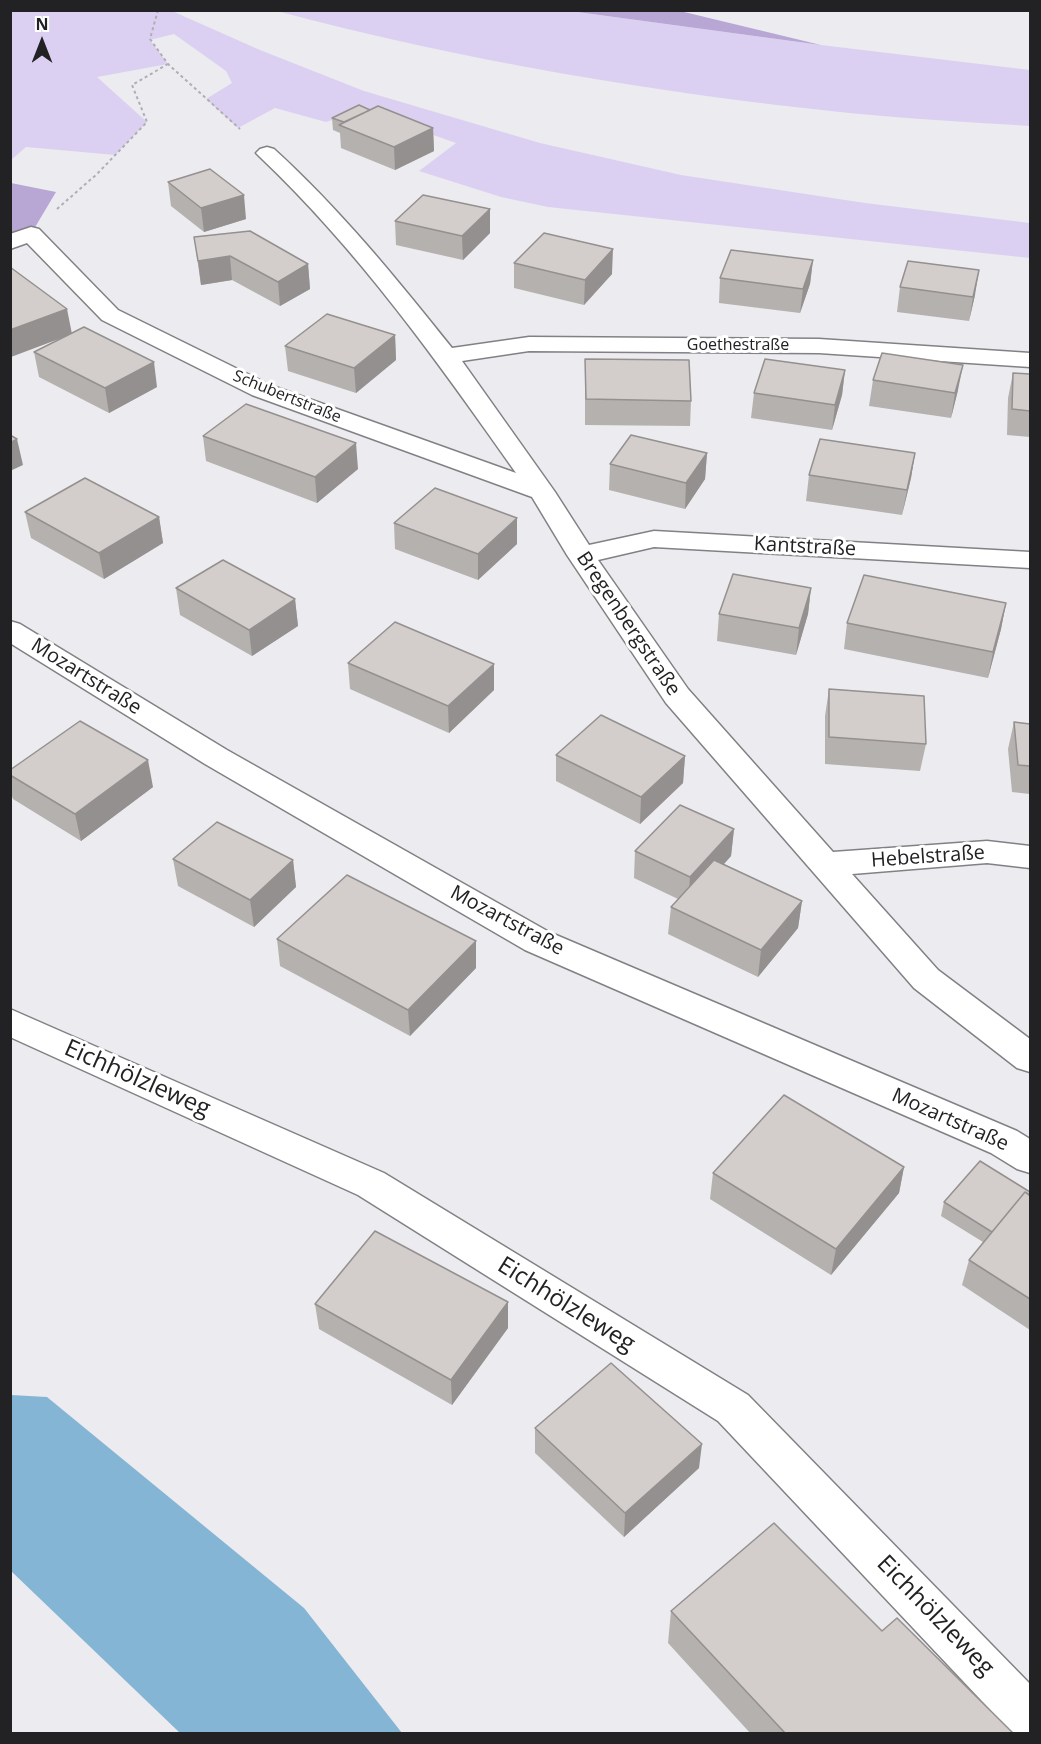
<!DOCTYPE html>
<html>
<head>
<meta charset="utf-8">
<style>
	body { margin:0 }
	#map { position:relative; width:1041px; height:1744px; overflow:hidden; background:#ecebef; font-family:"Open Sans",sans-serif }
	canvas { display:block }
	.frame { position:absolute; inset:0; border:12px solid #222123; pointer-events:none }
	.north { position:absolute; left:12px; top:12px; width:60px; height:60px; -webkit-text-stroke:4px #fff; paint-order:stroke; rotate:0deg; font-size:16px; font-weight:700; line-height:24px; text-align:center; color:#222123 }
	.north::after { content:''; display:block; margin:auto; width:21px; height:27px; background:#222123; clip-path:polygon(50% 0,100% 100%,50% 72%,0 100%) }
</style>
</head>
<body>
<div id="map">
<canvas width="1041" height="1744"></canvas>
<div class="frame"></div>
<div class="north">N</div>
</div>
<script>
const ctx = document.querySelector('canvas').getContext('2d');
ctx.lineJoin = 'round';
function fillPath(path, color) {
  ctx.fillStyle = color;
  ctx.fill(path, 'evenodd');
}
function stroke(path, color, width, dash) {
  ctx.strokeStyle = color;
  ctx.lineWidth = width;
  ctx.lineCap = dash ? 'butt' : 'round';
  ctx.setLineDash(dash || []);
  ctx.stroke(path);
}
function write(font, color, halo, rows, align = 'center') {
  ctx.font = font + ' "Open Sans",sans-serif';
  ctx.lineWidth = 6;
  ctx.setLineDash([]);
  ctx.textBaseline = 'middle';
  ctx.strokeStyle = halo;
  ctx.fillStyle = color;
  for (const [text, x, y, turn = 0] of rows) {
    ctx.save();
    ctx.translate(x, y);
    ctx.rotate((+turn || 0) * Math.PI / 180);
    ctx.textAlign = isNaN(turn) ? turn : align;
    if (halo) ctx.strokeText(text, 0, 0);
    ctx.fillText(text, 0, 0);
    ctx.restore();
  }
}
const green = new Path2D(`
	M11 11H172L260 50 364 91 540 143 681 175 865 203 1030 223V258L548 207 501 197 419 171 456 143 362 110 326 122 275 108 238 128 206 99 232 83 226 71 174 34 150 40 168 64 97 77 147 122 115 155 26 147 11 160Z
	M277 11H570L821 45 1030 70V126C970 122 909 119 849 113 656 93 464 61 277 11Z`);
const forest = new Path2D(`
	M570 11H680L821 45Z
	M11 183 56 192 31 234 11 242Z`);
const water = new Path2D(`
	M11 1395 47 1397 304 1608 402 1733H180L11 1571Z`);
const path = new Path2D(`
	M158 10 150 39 168 64 240 129
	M57 209 97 174 147 122 132 85 168 64`);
const minor = new Path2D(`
	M267 147 274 149C340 209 396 278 452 348L529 337 819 339 1030 353V367L819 353 529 351 462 361 555 492 589 545 654 531 1030 552V568L654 547 598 560 688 689 833 852 987 841 1030 846V868L987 863 852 874 938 970 1030 1039V1072L1017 1068 914 988 666 703 567 555 532 497 252 395 102 320 27 243 10 249V234L31 227 39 229 118 310 270 385 516 473C438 362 359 251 260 157L256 153 260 149Z
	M10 621 20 624 227 750 549 932 1017 1131 1030 1139V1173L1017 1169 991 1153 525 950 205 764 10 643Z
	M10 1009 384 1173 748 1395 1030 1684V1734H1013L718 1421 358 1195 10 1037Z`);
const wall = new Path2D(`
	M370 110 433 128 434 151 395 170 341 148 340 133 333 130 332 118Z
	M168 182 246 219 204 232 171 206Z
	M395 221 490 233 463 260 396 245Z
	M194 237 308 264 310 289 280 306 232 280 201 285Z
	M813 260 810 284 800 313 719 303 720 278Z
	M514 263 612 274 584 305 514 288Z
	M10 267 72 333 157 387 109 413 39 377 34 352 67 336 10 356Z
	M900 287 975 295 969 321 897 312Z
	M395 335 396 360 356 393 288 371 285 346Z
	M585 359 691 401 690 426 585 425Z
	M845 370 842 395 832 430 751 418 754 393Z
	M1013 373 1030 374V437L1007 435 1008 398Z
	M873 380 958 390 951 418 869 406Z
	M203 436 358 469 317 503 206 461Z
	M707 453 705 479 685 509 609 490 610 464Z
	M915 453 911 478 902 515 806 501 809 475Z
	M25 512 159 517 163 543 104 579 31 538Z
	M394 523 517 544 478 580 395 549Z
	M176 588 295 599 298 626 252 656 180 615Z
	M811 588 808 614 796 655 717 641 719 614Z
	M1006 603 1001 629 988 678 844 649 847 623Z
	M348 663 494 664V690L449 733 350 689Z
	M829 689 926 744 920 771 825 764V716Z
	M1014 722 1030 724V794L1012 792 1008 749Z
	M556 755 685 756 683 783 640 824 556 781Z
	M10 770 153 787 81 841 13 799 10 791Z
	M734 829 731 856 724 864 802 901 798 928 758 977 668 934 671 907 678 899 634 878 635 851Z
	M173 859 293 860 296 887 254 927 178 886Z
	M277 939 476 968 410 1036 280 966Z
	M904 1167 899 1193 831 1275 710 1199 713 1173Z
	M1030 1192V1330L962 1285 969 1260 983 1242 941 1216 944 1202Z
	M508 1302V1328L452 1405 319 1329 315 1304Z
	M535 1428 699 1468 624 1537 535 1453Z
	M671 1611 882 1631 1014 1734H751L668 1643Z`);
const shadedWall = new Path2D(`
	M433 128 434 151 395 170 394 147Z
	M244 195 246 219 204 232 201 208Z
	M490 209V233L463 260 462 236Z
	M613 249 612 274 584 305 585 280Z
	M230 256 232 280 201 285 198 261Z
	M813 260 810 284 800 313 803 289Z
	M308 264 310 289 280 306 278 282Z
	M979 270 975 295 969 321 973 297Z
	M67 309 72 334 11 357 10 330Z
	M395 335 396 360 356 393 354 368Z
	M154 362 157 387 109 413 105 388Z
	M963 365 958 390 951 418 955 393Z
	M845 370 842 395 832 430 835 405Z
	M17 439 23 465 10 471V443Z
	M356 443 358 469 317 503 315 477Z
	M707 453 705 479 685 509 686 483Z
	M915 453 911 478 902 515 907 490Z
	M159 517 163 543 104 579 99 553Z
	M517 518V544L478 580V554Z
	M811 588 808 614 796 655 799 628Z
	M295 599 298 626 252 656 249 630Z
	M1006 603 1001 629 988 678 993 652Z
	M494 664V690L449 733 448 706Z
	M685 756 683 783 640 824 641 797Z
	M148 760 153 787 81 841 75 814Z
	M734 829 731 856 688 904 690 877Z
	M293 860 296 887 254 927 250 900Z
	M802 901 798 928 758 977 761 950Z
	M476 941V968L410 1036 408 1010Z
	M904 1167 899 1193 831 1275 836 1249Z
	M508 1302V1328L452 1405 451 1380Z
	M702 1444 699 1468 624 1537 625 1513Z`);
const building = new Path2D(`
	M359 105 370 110 344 122 332 118Z
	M378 106 433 128 394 147 339 125Z
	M210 169 244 195 201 208 168 182Z
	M423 195 490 209 462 236 395 221Z
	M250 231 308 264 278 282 230 256 198 261 194 237Z
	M544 233 613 249 585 280 514 263Z
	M731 250 813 260 803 289 720 278Z
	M908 261 979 270 973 297 900 287Z
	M10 267 67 309 10 330Z
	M327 314 395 335 354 368 285 346Z
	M84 327 154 362 105 388 34 352Z
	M882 353 963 365 955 393 873 380Z
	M585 359 689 360 691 401 586 399Z
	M765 359 845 370 835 405 754 393Z
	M1013 373 1030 374V411L1012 409Z
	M246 404 356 443 315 477 203 436Z
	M10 435 17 439 10 443Z
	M631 435 707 453 686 483 610 464Z
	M820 439 915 453 907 490 809 475Z
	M85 478 159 517 99 553 25 512Z
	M435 488 517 518 478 554 394 523Z
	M223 560 295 599 249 630 176 588Z
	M733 574 811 588 799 628 719 614Z
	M864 575 1006 603 993 652 847 623Z
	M395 622 494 664 448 706 348 663Z
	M829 689 924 696 926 744 829 737Z
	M601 715 685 756 641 797 556 755Z
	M80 721 148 760 75 814 10 775V770Z
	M1014 722 1030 724V766L1018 765Z
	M680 805 734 829 690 877 635 851Z
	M217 822 293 860 250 900 173 859Z
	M714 860 802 901 761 950 671 907Z
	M347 875 476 941 408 1010 277 939Z
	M784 1095 904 1167 836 1249 713 1173Z
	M980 1161 1030 1192V1195L1025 1192 992 1232 944 1202Z
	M1025 1192 1030 1196V1299L969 1260Z
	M375 1231 508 1302 451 1380 315 1304Z
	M611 1363 702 1444 625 1513 535 1428Z
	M774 1523 882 1631 897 1618 1014 1734H786L671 1611Z`);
const farStreetnames = [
	["Goethestraße",738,345],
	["Schubertstraße",287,397,22]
];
const streetNames = [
	["Kantstraße",805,547,3],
	["Bregenbergstraße",628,624,56],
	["Mozartstraße",86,677,32],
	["Hebelstraße",928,857,-4],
	["Mozartstraße",507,921,28],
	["Mozartstraße",950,1120,24]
];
const nearStreetnames = [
	["Eichhölzleweg",137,1079,24],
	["Eichhölzleweg",566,1305,32],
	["Eichhölzleweg",935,1616,46]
];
fillPath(green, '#dcd0f2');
fillPath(forest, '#b8a7d5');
fillPath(water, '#85b5d4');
stroke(minor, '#828084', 3);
stroke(path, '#afaeb2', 2, [3, 3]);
fillPath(minor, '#fff');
fillPath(wall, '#b5b1af');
fillPath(shadedWall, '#94908f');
fillPath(building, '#d3cecc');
stroke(building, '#94908f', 1.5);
write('16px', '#222123', '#fff', farStreetnames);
write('20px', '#222123', '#fff', streetNames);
write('24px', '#222123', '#fff', nearStreetnames);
</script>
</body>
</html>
